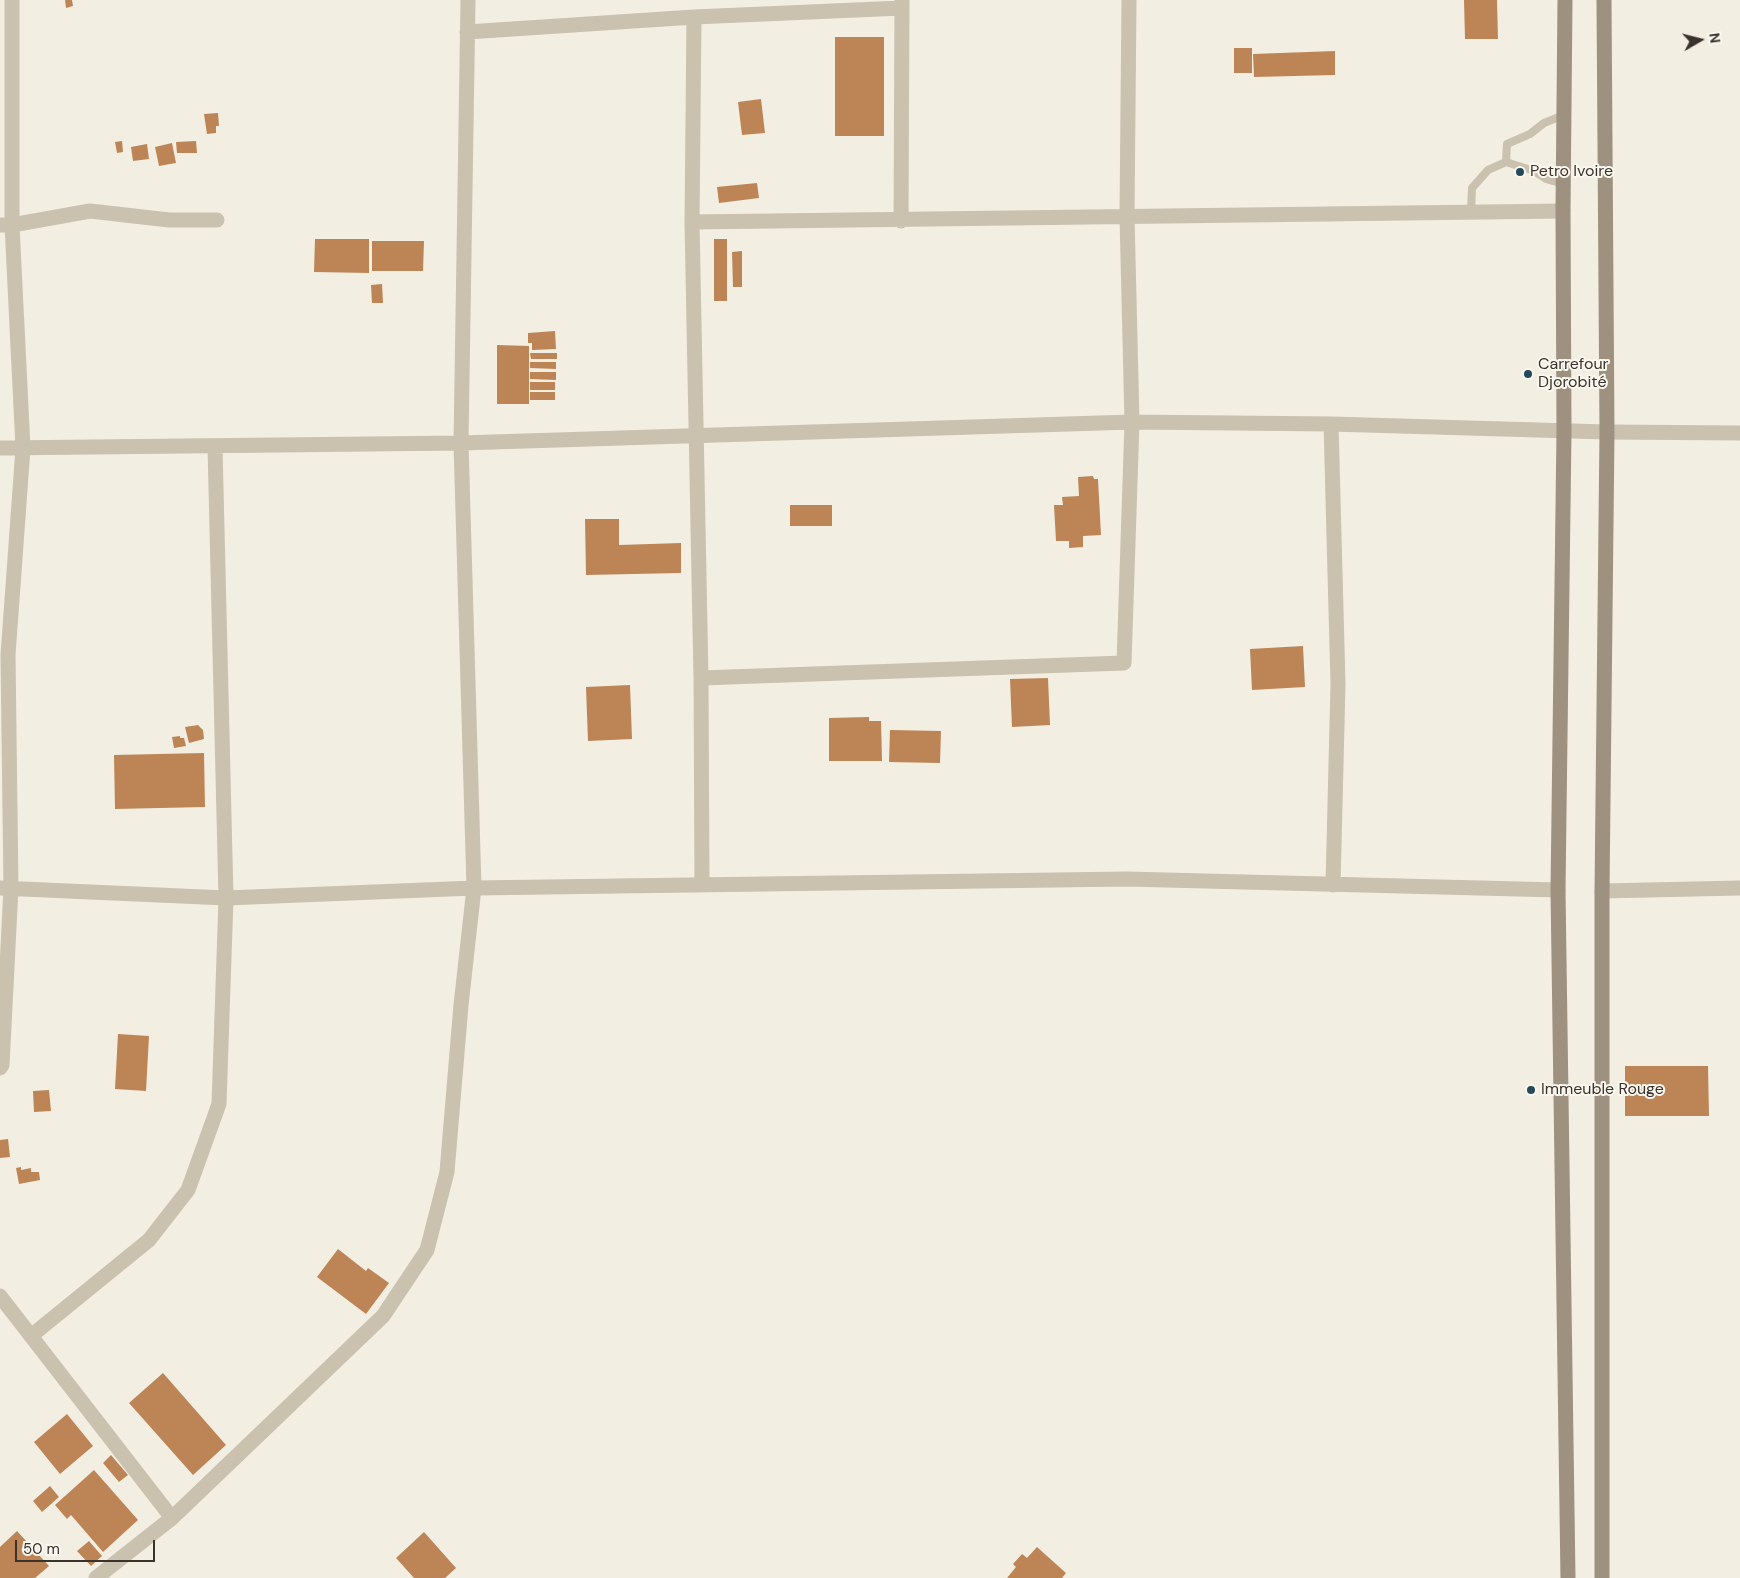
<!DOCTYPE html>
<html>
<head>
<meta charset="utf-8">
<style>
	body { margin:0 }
	#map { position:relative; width:1740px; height:1578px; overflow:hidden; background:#f2eee2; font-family:"DM Sans",sans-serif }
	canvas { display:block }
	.north { position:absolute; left:1675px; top:15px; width:50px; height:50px; -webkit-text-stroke:4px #faf7ef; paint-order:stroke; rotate:82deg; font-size:14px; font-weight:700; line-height:20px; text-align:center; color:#39332c }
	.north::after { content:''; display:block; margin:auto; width:18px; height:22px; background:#39332c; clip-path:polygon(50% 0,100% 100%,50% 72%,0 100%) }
	.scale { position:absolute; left:15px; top:1540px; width:140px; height:22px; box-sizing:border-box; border:2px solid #39332c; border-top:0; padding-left:6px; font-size:15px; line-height:18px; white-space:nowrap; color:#39332c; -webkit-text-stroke:4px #faf7ef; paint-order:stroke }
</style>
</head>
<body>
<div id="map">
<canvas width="1740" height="1578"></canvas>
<div class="north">N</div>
<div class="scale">50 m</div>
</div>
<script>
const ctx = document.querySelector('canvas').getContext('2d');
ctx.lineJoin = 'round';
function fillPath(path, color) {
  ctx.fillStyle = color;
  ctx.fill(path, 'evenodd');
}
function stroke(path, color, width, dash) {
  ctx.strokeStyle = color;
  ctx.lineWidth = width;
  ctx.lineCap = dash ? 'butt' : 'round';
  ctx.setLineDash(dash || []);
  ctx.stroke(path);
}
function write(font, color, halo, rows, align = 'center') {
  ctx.font = font + ' "DM Sans",sans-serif';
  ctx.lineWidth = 4;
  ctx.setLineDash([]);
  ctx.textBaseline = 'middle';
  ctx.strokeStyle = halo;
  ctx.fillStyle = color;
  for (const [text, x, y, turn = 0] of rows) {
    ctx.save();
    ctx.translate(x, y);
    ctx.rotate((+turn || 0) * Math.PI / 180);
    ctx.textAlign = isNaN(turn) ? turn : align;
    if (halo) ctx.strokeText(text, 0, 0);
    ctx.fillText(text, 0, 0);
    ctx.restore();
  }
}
const building = new Path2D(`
	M65 0H72L73 6 66 8Z
	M1464 0H1497L1498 39H1465Z
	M835 37H884V136H835Z
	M1234 48H1252V73H1234Z
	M1335 51V75L1254 77 1253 54Z
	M761 99 765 133 742 135 738 102Z
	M218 113 219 126H216V133L207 134 204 114Z
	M122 141 123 152 117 153 115 142Z
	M196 141 197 153H177L176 142Z
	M172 143 176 163 159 166 155 147Z
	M147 144 149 159 133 161 131 147Z
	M757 183 759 198 719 203 717 187Z
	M315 239H369V273L314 272Z
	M714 239H727V301H714Z
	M372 241H424L423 271H372Z
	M742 251V287H733L732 252Z
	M382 284 383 303H372L371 285Z
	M555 331 556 349 532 350V343H528V333Z
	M497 345 529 346V404H497Z
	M530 353H557V359H531Z
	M530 362H556V369L530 368Z
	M530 372H556V380L530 379Z
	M530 382H555V390H530Z
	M530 392H555V400H530Z
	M1093 476 1094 479H1098L1101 535 1083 536V547L1069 548V541H1056L1054 505H1063L1062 497 1079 496 1078 477Z
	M790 505H832V526H790Z
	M585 519H619V545L681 543V573L586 575Z
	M1303 646 1305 687 1252 690 1250 649Z
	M1048 678 1050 725 1012 727 1010 679Z
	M630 685 632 739 588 741 586 687Z
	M869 717V721H881L882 761H829V718Z
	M198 725 203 730 204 739 189 743 185 727Z
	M890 730 941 731 940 763 889 762Z
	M180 736V738H184L186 746 174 748 172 737Z
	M204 753 205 807 115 809 114 755Z
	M118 1034 149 1036 146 1091 115 1089Z
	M1625 1066H1708L1709 1116H1625Z
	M49 1090 51 1111 34 1112 33 1091Z
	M8 1139 10 1157 0 1158V1140Z
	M21 1167V1170L31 1168V1172H39L40 1180 19 1184 16 1168Z
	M338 1249 366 1271 368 1268 389 1283 366 1314 317 1277Z
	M163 1373 226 1445 193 1475 129 1403Z
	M67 1414 93 1446 60 1474 34 1442Z
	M111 1455 128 1475 119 1482 103 1463Z
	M94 1470 138 1520 103 1552 71 1515 67 1519 55 1505Z
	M50 1486 59 1497 42 1512 33 1501Z
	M17 1531 49 1566 35 1578H0V1547Z
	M424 1532 456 1568 445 1578H414L396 1558Z
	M89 1541 102 1556 91 1566 77 1551Z
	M1037 1547 1066 1573 1062 1578H1007L1016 1567 1013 1564 1022 1554 1027 1558Z`);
const lane = new Path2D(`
	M1563 184 1546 179 1534 171 1506 162 1507 144 1530 134 1544 123 1564 115
	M1471 213 1472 188 1488 170 1506 162`);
const street = new Path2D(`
	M694 17 692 222 701 678 702 884
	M467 32 694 17 902 8
	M901 221 902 0
	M692 222 1563 211
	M0 225H12L90 211 169 220H217
	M1331 424 1338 684 1333 885
	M0 448 461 443 1132 422 1331 424 1607 432 1740 433
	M701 678 1124 663 1132 422 1127 216 1129 0
	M0 888 226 898 474 888 1127 879 1558 890
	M1602 891 1740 888
	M0 1068 2 1065 11 888 8 655 23 448 12 225V0
	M0 1296 172 1518
	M31 1336 149 1240 188 1190 219 1104 226 898 215 447
	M96 1578 172 1518 383 1316 427 1250 447 1172 461 1005 474 888 461 443 468 0`);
const secondary = new Path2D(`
	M1565 0 1563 211 1564 431 1558 890 1568 1578
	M1602 1578V891L1607 432 1604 0`);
const markers = [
	[1520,172,5,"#244958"],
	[1528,374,5,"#244958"],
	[1531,1090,5,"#244958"]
];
const poiNames = [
	["Petro Ivoire",1530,172],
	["Carrefour",1538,365],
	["Djorobité",1538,383],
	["Immeuble Rouge",1541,1090]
];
fillPath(building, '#bd8556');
stroke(lane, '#cac1af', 8);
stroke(street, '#cac1af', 15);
stroke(secondary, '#9e9180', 15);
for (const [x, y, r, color] of markers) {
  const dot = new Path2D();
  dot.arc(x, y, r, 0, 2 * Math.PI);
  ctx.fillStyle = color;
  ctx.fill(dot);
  stroke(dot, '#faf7ef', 2);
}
write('16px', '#39332c', '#faf7ef', poiNames, 'left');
</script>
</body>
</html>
